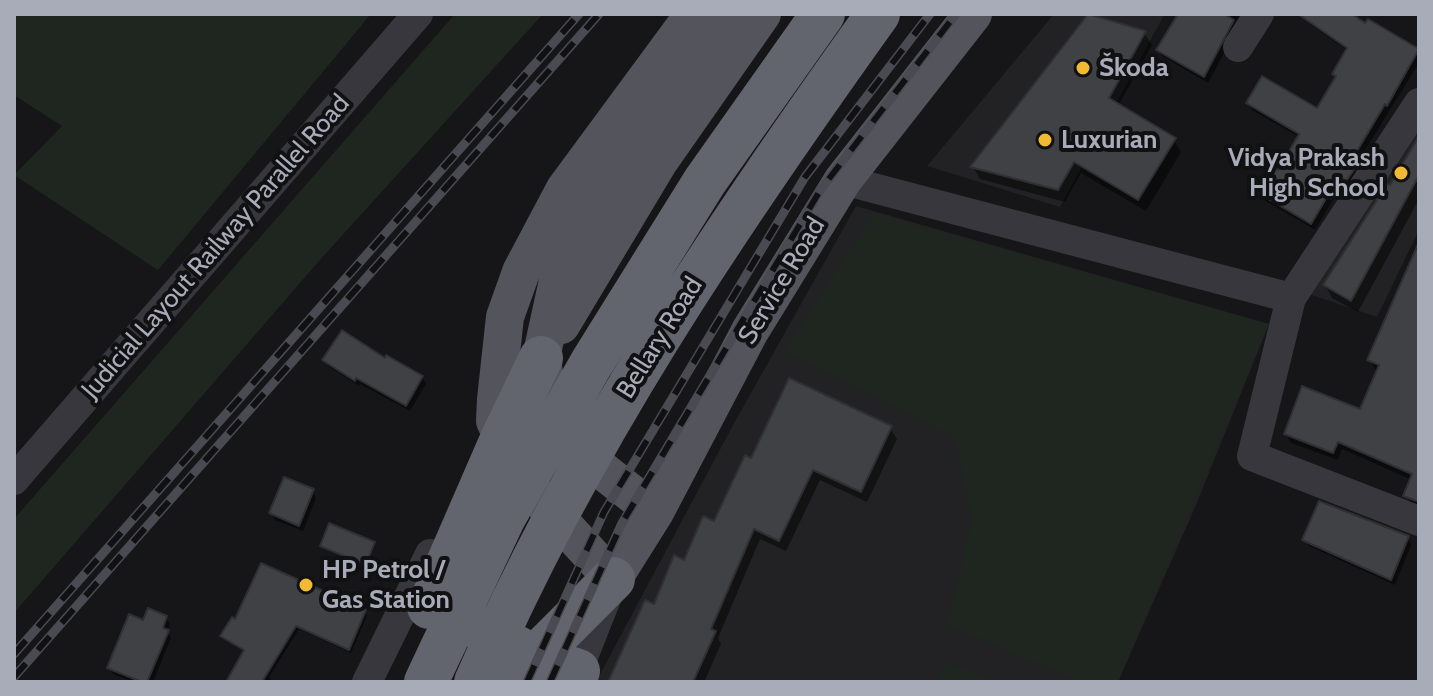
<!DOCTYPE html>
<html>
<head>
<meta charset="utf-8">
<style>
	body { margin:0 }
	#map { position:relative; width:1433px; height:696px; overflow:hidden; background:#161618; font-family:Cabin,sans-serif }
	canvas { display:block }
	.frame { position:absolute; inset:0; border:16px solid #a8acb8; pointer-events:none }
</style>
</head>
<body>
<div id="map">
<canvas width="1433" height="696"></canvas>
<div class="frame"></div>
</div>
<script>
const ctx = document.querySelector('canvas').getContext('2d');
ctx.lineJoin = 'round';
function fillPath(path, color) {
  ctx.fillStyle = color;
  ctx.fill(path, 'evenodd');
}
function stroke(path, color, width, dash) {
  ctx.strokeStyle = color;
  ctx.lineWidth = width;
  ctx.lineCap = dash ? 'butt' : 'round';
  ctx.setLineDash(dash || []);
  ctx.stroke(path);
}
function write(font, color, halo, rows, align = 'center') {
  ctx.font = font + ' Cabin,sans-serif';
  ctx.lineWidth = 8;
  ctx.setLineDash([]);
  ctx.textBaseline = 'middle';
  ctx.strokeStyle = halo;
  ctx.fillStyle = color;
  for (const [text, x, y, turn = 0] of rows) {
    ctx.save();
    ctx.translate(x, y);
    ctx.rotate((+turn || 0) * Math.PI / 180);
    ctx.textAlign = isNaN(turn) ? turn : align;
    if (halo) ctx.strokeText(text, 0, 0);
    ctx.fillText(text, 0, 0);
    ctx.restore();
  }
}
const built = new Path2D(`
	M1054 14 1164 15 1060 207 927 166Z
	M1419 115V230L1377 317 1306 293Z
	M856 206 1269 324 1196 505 1118 682H596L733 425Z`);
const green = new Path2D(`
	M14 14H371L158 270 14 175 62 126 14 95Z
	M455 14H543L319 261 14 613V519Z
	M874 213 1269 324 1118 682H1081L948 625 972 518 955 438 785 351Z
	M946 661 993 682H936Z`);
const shadow = new Path2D(`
	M1179 14H1245L1208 83 1162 56 1158 50Z
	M1311 14H1348L1366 26 1369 22 1419 51V63L1354 168 1358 175 1340 201 1334 198 1315 230 1264 200 1260 193 1278 173 1299 137 1252 110 1249 103 1318 111 1337 79 1334 74 1348 51 1311 25 1308 19Z
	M1144 33 1152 45 1118 106 1174 140 1181 152 1146 211 1081 173 1065 202 980 179 973 167Z
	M1419 142V199L1358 312 1332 298 1325 285 1391 188Z
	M1419 247V507L1411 504 1406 495 1412 480 1342 449 1338 460 1291 443 1286 434 1361 411 1379 371 1375 369 1370 360Z
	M325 360H385L422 377 426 384 410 411 360 384 359 386 328 366Z
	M890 428 897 439 867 502 820 480 786 551 760 539 718 638 721 644 704 682H610L655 606 714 524 752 461Z
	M312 491 316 498 303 531 275 520 272 513Z
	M1408 538 1411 545 1395 585 1309 546 1305 539Z
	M374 543 375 546 367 566 322 546Z
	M365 612 367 616 351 653 299 629 269 677 272 682H228L245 652 223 636Z
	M166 618 170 624 167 632 171 638 153 682H133L113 674 109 667Z`);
const building = new Path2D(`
	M1088 14 1146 31 1109 98 1176 138 1138 200 1074 162 1058 190 970 167Z
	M1178 14H1224L1234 20 1204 77 1156 50Z
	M1298 14H1352L1365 23 1368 19 1419 49 1387 106 1385 104 1350 163 1356 167 1336 196 1330 192 1311 224 1258 193 1273 167 1278 170 1299 134 1246 103 1262 76 1317 108 1336 76 1332 74 1347 48Z
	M1419 136V175L1351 301 1323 285 1387 184 1390 185Z
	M1419 242V502L1403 496 1412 474 1338 442 1333 453 1284 434 1302 386 1360 409 1379 365 1367 360Z
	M342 330 385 358 386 355 423 376 406 406 356 378 355 381 322 360Z
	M789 378 892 426 861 492 813 470 779 541 754 529 711 629 716 631 693 682H608L645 600 654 604 674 555 684 560 703 516 714 521 745 455 751 458Z
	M284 477 314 489 299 526 269 513Z
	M1319 501 1409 536 1391 580 1302 540Z
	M329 523 375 542 366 565 320 546Z
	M261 563 366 610 349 650 296 626 262 682H226L244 650 220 636 232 617 235 619Z
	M148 608 167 616 163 628 169 630 147 682H142L107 668 129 614 143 620Z`);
const minor = new Path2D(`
	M1238 47 1259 14
	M1419 103 1291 298 1252 456 1419 521
	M843 180 1291 298
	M14 480 418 14
	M367 682 430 554
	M573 682 609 591`);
const major = new Path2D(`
	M561 325 658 163 762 14
	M547 387 541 358 557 285 570 252 596 203 727 14
	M570 438 603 471 655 512
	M508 449 495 421 496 399 505 317 521 272 565 189 694 14
	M536 495 613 579 655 512 750 331 843 180 973 14`);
const highway = new Path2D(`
	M429 607 502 439 541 358
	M470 623 535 657 578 671
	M523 681 535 657 613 579
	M426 682 503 519 591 364 705 181 823 14
	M476 682C580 442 726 226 878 14`);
const rail = new Path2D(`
	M14 654 579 14
	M14 677 599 14
	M527 682 604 512 805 177 930 14
	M550 682 622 523 821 189 956 14`);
const markers = [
	[1083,68,8,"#f2b933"],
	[1045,140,8,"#f2b933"],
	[1401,173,8,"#f2b933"],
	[306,585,8,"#f2b933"]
];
const poiNames = [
	["Škoda",1099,68],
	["Luxurian",1061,140],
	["Vidya Prakash",1385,158,"right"],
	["High School",1385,188,"right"],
	["HP Petrol /",322,570],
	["Gas Station",322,600]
];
const streetNames = [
	["Judicial Layout Railway Parallel Road",216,247,-49],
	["Service Road",782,281,-59],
	["Bellary Road",660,338,-58]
];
fillPath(built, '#222225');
fillPath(green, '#1e261f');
fillPath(shadow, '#0007');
fillPath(building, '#404145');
stroke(building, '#303034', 2);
stroke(minor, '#37373d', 30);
stroke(major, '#53545c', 38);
stroke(highway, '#63656e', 44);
stroke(rail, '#4a4b52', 9);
stroke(rail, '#111113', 6, [18]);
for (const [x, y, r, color] of markers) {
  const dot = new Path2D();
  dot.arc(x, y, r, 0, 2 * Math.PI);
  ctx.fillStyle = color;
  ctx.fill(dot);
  stroke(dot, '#111113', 3);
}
write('bold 26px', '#a8acb8', '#111113', poiNames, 'left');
write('26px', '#a8acb8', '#111113', streetNames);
</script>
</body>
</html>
